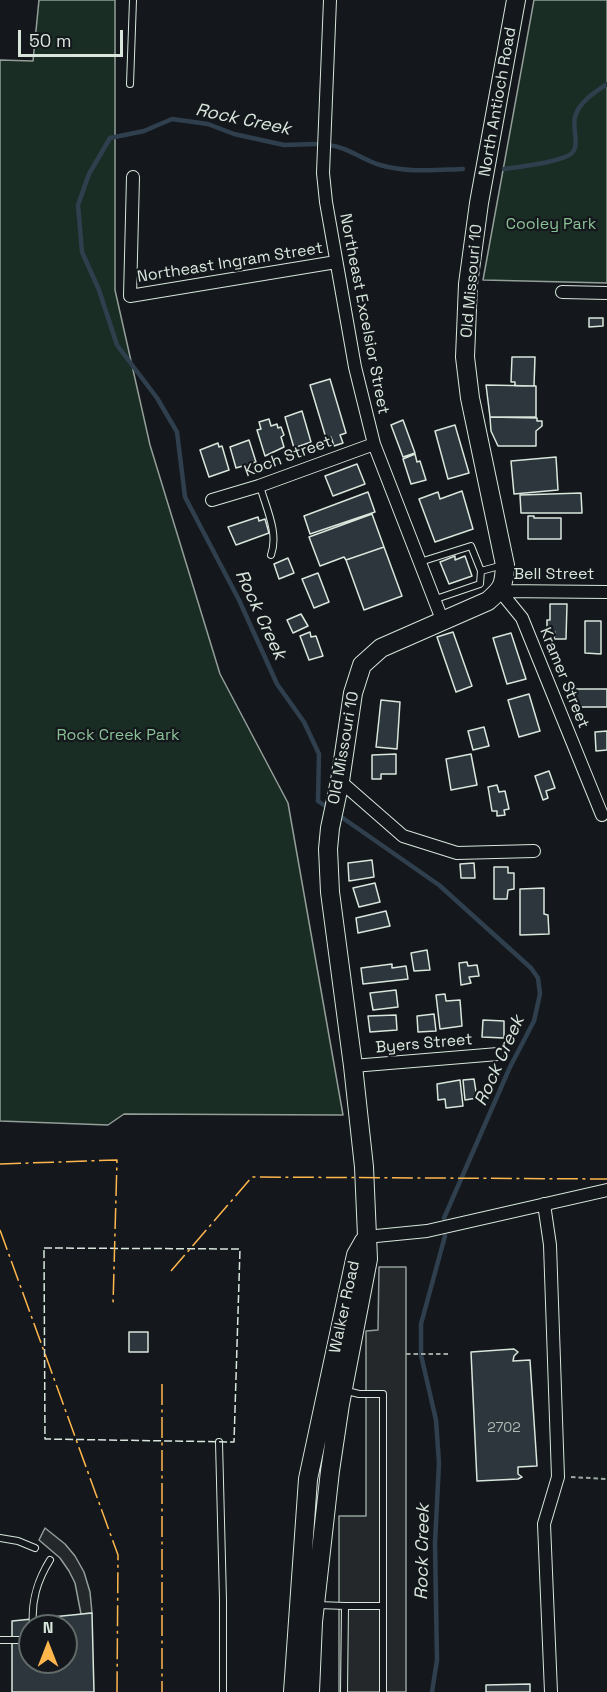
<!DOCTYPE html>
<html>
<head>
<meta charset="utf-8">
<style>
	body { margin:0 }
	#map { position:relative; width:607px; height:1692px; overflow:hidden; background:#14181c; font-family:"Space Grotesk",sans-serif }
	canvas { display:block }
	.north { position:absolute; left:18px; top:1614px; width:60px; height:60px; box-sizing:border-box; background:#14181c; border:2px solid #626a69; border-radius:50%; rotate:0deg; font-size:16px; font-weight:700; line-height:24px; text-align:center; color:#d8e6dc }
	.north::after { content:''; display:block; margin:auto; width:21px; height:27px; background:#ffb74d; clip-path:polygon(50% 0,100% 100%,50% 72%,0 100%) }
	.scale { position:absolute; left:18px; top:30px; width:105px; height:27px; box-sizing:border-box; border:3px solid #d8e6dc; border-top:0; padding-left:8px; font-size:18px; line-height:21px; white-space:nowrap; color:#d8e6dc; -webkit-text-stroke:4px #14181c; paint-order:stroke }
</style>
</head>
<body>
<div id="map">
<canvas width="607" height="1692"></canvas>
<div class="north">N</div>
<div class="scale">50 m</div>
</div>
<script>
const ctx = document.querySelector('canvas').getContext('2d');
ctx.lineJoin = 'round';
function fillPath(path, color) {
  ctx.fillStyle = color;
  ctx.fill(path, 'evenodd');
}
function stroke(path, color, width, dash) {
  ctx.strokeStyle = color;
  ctx.lineWidth = width;
  ctx.lineCap = dash ? 'butt' : 'round';
  ctx.setLineDash(dash || []);
  ctx.stroke(path);
}
function write(font, color, halo, rows, align = 'center') {
  ctx.font = font + ' "Space Grotesk",sans-serif';
  ctx.lineWidth = 4.5;
  ctx.setLineDash([]);
  ctx.textBaseline = 'middle';
  ctx.strokeStyle = halo;
  ctx.fillStyle = color;
  for (const [text, x, y, turn = 0] of rows) {
    ctx.save();
    ctx.translate(x, y);
    ctx.rotate((+turn || 0) * Math.PI / 180);
    ctx.textAlign = isNaN(turn) ? turn : align;
    if (halo) ctx.strokeText(text, 0, 0);
    ctx.fillText(text, 0, 0);
    ctx.restore();
  }
}
const green = new Path2D(`
	M39 0H115V290L150 445 220 674 288 803 343 1115 124 1114 108 1125 0 1121V60L33 61Z
	M534 0H607V283L483 280Z`);
const parking = new Path2D(`
	M379 1267H406V1692H339V1516H366V1331L378 1330Z
	M45 1528 65 1544 75 1556 84 1572 90 1592 92 1613 81 1614 75 1583 69 1571 60 1558 39 1540Z`);
const stream = new Path2D(`
	M316 144 284 145 234 134 208 124 172 119 144 131 110 138 89 174 78 205 82 252 99 290 117 345 157 398 177 432 185 497 239 600 277 684 304 722 319 754 318 801 330 809
	M328 145C348 147 361 159 380 165 408 173 435 170 463 169
	M504 169C517 167 563 162 572 153 580 145 572 128 575 117 579 102 595 92 607 84
	M337 814 439 885 531 968 538 978 540 994 534 1021 510 1067 444 1218
	M432 1692 437 1660 435 1543 439 1463 436 1420 421 1355V1324L445 1236`);
const building = new Path2D(`
	M589 318H603V326L589 327Z
	M512 357H535L534 386H515V382H511Z
	M330 379 346 433 340 435 343 443 334 446 331 437 326 438 310 385Z
	M486 385 536 386V417H490Z
	M302 411 311 442 294 448 285 417Z
	M490 417 537 418V421H542V426L536 431V446H498L491 431Z
	M269 419 271 426 277 424 278 428 281 427 284 435 281 437 284 447 265 456 257 430 261 429 259 422Z
	M403 420 415 453 403 457 391 425Z
	M455 425 469 473 448 479 435 431Z
	M249 440 256 462 236 468 230 447Z
	M218 443 219 447 222 446 229 470 209 477 200 450Z
	M415 454 417 462 420 461 426 480 411 484 403 459Z
	M556 457 558 490 514 494 511 461Z
	M357 464 365 484 333 496 325 476Z
	M462 491 473 529 435 542 419 499 438 492 440 499Z
	M368 492 375 512 310 534 304 516Z
	M581 493 582 513H521L520 495Z
	M372 514 384 547 346 560 344 557 320 566 309 537Z
	M528 516H534V518H561V539H528Z
	M258 517 259 521 265 519 269 533 236 545 228 527Z
	M384 547 402 596 364 610 346 560Z
	M455 556V560L465 556 472 576 449 584 440 562Z
	M288 558 294 573 279 579 274 564Z
	M318 573 329 602 314 608 302 579Z
	M550 604H567L566 639H554L555 632H547V620H550Z
	M301 614 308 626 293 633 287 620Z
	M585 621H601V654L585 653Z
	M310 632 311 637 316 636 323 656 309 660 300 636Z
	M453 632 472 686 456 692 437 637Z
	M511 633 526 679 507 684 493 638Z
	M573 689H607V707H574Z
	M529 694 540 731 519 737 508 700Z
	M381 700 400 702 397 749 376 747Z
	M484 727 489 746 473 750 468 731Z
	M607 731V750L596 751 595 732Z
	M396 754V774H381V779H372V755Z
	M471 754 477 785 451 790 446 759Z
	M549 771 555 788 546 791 548 798 543 800 535 776Z
	M497 785 499 792 505 791 509 809 504 810 505 815 497 816V811H492L488 787Z
	M372 860 374 877 349 881 348 863Z
	M474 863 475 878H461L460 864Z
	M494 867H508V873H514V889L508 890 507 899H494Z
	M375 883 380 902 359 907 353 888Z
	M544 888V914L548 915 549 934 520 935V889Z
	M386 911 390 926 358 933 356 918Z
	M427 950 430 970 414 971 411 953Z
	M467 962 468 966 477 965 479 976 469 977 471 983 461 985 459 963Z
	M392 964V968L406 966 408 979 363 984 361 968Z
	M396 990 398 1007 373 1010 370 993Z
	M445 994 446 1001 460 1000 462 1026 440 1029 436 995Z
	M434 1014 436 1031 418 1032 417 1016Z
	M396 1015 397 1030 370 1032 368 1016Z
	M483 1020 504 1021V1038L482 1037Z
	M474 1079 477 1098 465 1100 463 1080Z
	M460 1080 463 1106 446 1108 445 1099 438 1100 437 1084Z
	M129 1332H148V1352H129Z
	M514 1349 518 1352 514 1356 513 1361 530 1360 537 1466 518 1467V1474L522 1477 518 1479 477 1481 471 1352Z
	M92 1613 94 1692H12V1621ZM30 1626H66V1662H30Z
	M530 1684V1692H486V1685Z`);
const path = new Path2D(`
	M406 1354H448
	M571 1477 607 1479`);
const lane = new Path2D(`
	M130 84 133 0
	M260 486C266 508 279 533 271 555
	M420 562 471 546 481 571 503 565
	M433 600 480 584 481 571
	M343 1390 359 1394H383V1692
	M219 1442 223 1600V1692
	M0 1538 18 1541 35 1548
	M318 1605 345 1606 344 1692
	M345 1606H383
	M33 1626C31 1601 37 1581 50 1560
	M0 1640H30`);
const street = new Path2D(`
	M330 0 323 173 326 202 355 367 374 444 443 622
	M133 177 130 296 336 262
	M562 292 607 293
	M212 500 259 486 374 444
	M500 591 522 618 602 815
	M500 591 607 592
	M340 781 403 836 457 853 534 851
	M353 1066 498 1054
	M544 1204 550 1245 558 1477 544 1524 551 1692
	M366 1237 427 1231 607 1190`);
const secondary = new Path2D(`
	M293 1692 308 1479 356 1255 364 1241
	M310 1692 313 1622 330 1471 340 1404 368 1259 364 1167 353 1066 330 892 328 849 330 828 340 781 353 693 362 665 381 648 488 601C503 588 504 585 505 565L470 398 465 357 468 284 479 203 516 0`);
const fence = new Path2D(`
	M44 1248 240 1249 234 1442 45 1439Z`);
const power = new Path2D(`
	M0 1164 117 1160 113 1305
	M0 1230 118 1555 117 1692
	M171 1271 252 1177 607 1179
	M162 1384V1692`);
const numberNames = [
	["2702",504,1428]
];
const streetNames = [
	["North Antioch Road",498,102,-80],
	["Northeast Ingram Street",230,263,-9],
	["Old Missouri 10",472,281,-85],
	["Northeast Excelsior Street",364,314,79],
	["Koch Street",288,457,-20],
	["Bell Street",554,575],
	["Kramer Street",564,678,68],
	["Old Missouri 10",344,748,-80],
	["Byers Street",424,1044,-5],
	["Walker Road",345,1307,-78]
];
const parkNames = [
	["Cooley Park",551,225],
	["Rock Creek Park",118,736]
];
const waterNames = [
	["Rock Creek",243,120,12],
	["Rock Creek",260,615,65],
	["Rock Creek",500,1061,-66],
	["Rock Creek",423,1552,-89]
];
fillPath(green, '#1a2d24');
stroke(green, '#939e99', 1.5);
fillPath(parking, '#24282b');
stroke(parking, '#939e99', 1.5);
stroke(stream, '#2f3f4d', 4.5);
fillPath(building, '#2c363c');
stroke(building, '#d8e6dc', 1.5);
stroke(lane, '#d8e6dc', 8);
stroke(street, '#d8e6dc', 14);
stroke(secondary, '#d8e6dc', 20);
stroke(path, '#9da8a2', 2, [4.5, 3]);
stroke(lane, '#14181c', 6);
stroke(street, '#14181c', 12);
stroke(secondary, '#14181c', 18);
stroke(fence, '#d8e6dc', 1.5, [8, 3]);
stroke(power, '#ffb74d', 1.5, [21, 4.5, 3, 4.5]);
write('14px', '#adbab4', null, numberNames);
write('16px', '#d8e6dc', '#14181c', streetNames);
write('16px', '#8ac095', '#14181c', parkNames);
write('italic 18px', '#d8e6dc', '#14181c', waterNames);
</script>
</body>
</html>
